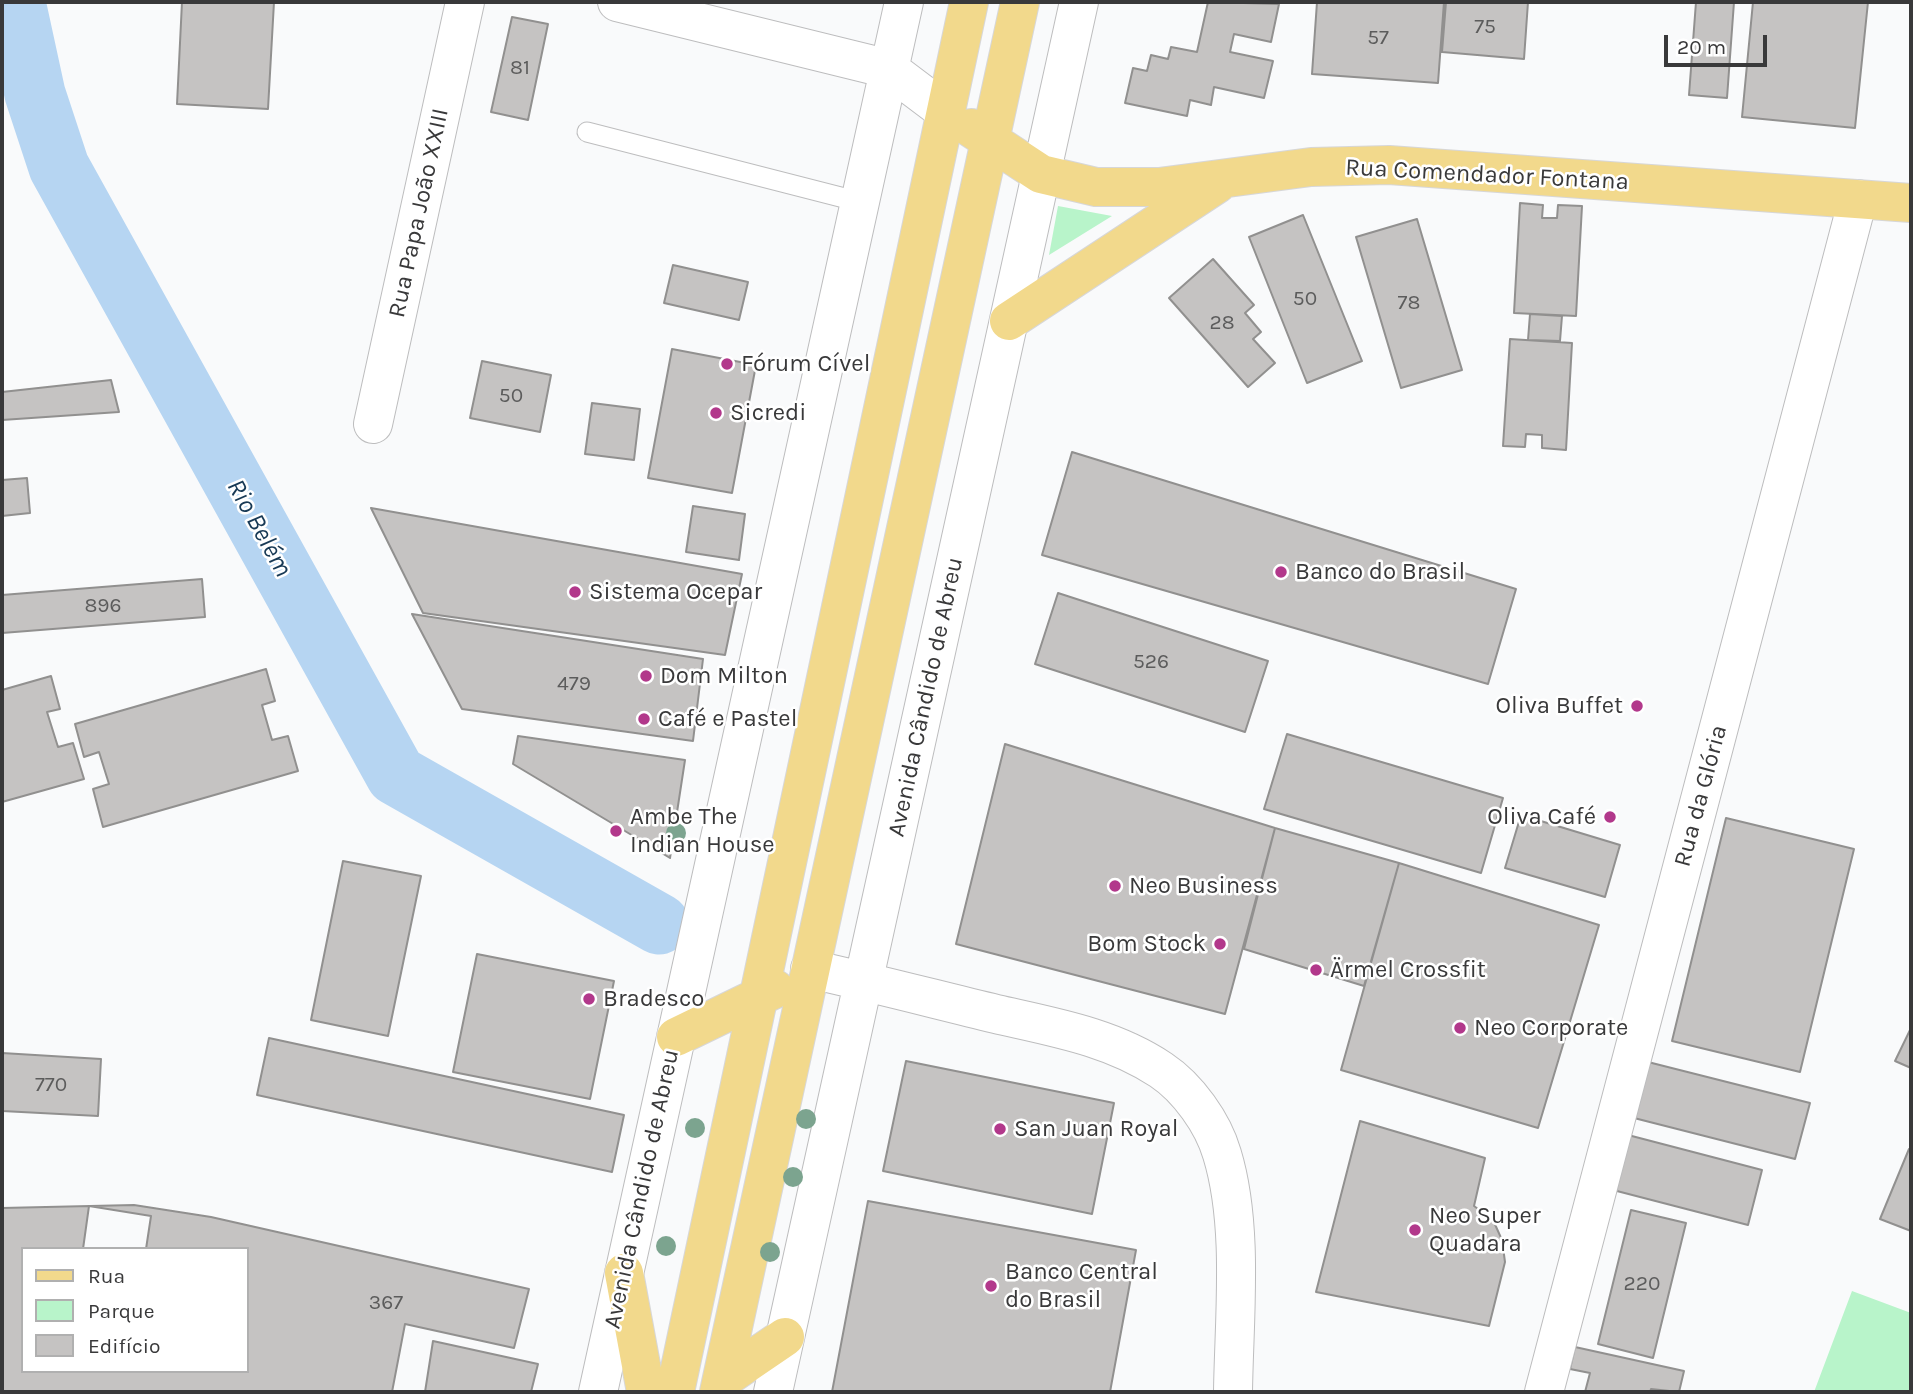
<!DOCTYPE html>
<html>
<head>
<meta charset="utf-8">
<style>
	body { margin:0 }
	#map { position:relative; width:1913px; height:1394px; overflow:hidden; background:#f9fafb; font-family:Karla,sans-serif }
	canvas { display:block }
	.frame { position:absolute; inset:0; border:4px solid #39393a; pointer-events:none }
	.legend { position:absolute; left:21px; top:1247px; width:228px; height:126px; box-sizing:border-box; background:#fff; border:2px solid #b0b0b0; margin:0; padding:9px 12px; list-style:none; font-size:21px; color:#39393a }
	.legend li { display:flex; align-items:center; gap:14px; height:35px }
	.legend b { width:35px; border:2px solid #b0b0b0 }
	.scale { position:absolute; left:1664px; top:35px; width:103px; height:32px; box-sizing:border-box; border:4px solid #39393a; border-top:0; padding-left:9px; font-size:21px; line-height:24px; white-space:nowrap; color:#39393a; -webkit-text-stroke:5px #fff; paint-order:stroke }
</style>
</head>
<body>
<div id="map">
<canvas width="1913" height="1394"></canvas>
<div class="frame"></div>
<ul class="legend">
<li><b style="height:9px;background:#f2d98c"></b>Rua</li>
<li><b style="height:19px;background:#b8f4ca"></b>Parque</li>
<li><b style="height:19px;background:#c5c3c2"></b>Edifício</li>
</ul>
<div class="scale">20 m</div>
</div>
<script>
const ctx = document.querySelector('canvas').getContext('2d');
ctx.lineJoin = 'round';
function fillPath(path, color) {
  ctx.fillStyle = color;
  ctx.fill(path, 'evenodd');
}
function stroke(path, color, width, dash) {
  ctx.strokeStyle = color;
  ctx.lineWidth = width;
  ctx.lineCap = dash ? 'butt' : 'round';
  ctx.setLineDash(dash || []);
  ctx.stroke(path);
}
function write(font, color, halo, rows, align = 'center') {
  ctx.font = font + ' Karla,sans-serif';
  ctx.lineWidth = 5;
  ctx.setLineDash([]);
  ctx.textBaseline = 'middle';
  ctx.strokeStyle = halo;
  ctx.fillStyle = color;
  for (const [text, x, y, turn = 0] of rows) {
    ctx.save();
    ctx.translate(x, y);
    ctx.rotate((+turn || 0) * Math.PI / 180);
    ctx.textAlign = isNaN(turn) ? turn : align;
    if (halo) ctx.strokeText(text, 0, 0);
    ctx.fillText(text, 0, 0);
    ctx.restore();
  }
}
const green = new Path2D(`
	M1058 206 1112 216 1049 255Z
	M1852 1291 1911 1313V1392H1814Z`);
const river = new Path2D(`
	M15 2 35 94 59 167 396 775 659 924`);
const building = new Path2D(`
	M182 2H274L268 109 177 104Z
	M1208 2 1279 4 1271 42 1234 34 1230 52 1273 61 1264 98 1214 87 1211 105 1190 100 1187 116 1125 103 1133 68 1147 71 1151 55 1168 59 1171 47 1197 52Z
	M1317 2H1444L1438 83 1312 74Z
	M1446 2H1528L1524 59 1442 52Z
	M1696 2H1734L1727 98 1689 95Z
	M1753 2H1868L1855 128 1742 117Z
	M512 17 548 24 528 120 491 112Z
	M1520 203 1543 205 1542 218H1557L1558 205 1582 206 1576 316 1514 313Z
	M1303 215 1362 361 1307 383 1249 237Z
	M1417 219 1462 370 1401 388 1356 237Z
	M1213 259 1254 305 1245 313 1261 332 1253 339 1275 363 1248 387 1169 298Z
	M673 265 748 282 739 320 664 303Z
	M1530 314 1562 316 1560 341 1528 340Z
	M1510 339 1572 343 1566 450 1542 448V435L1526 434 1525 447 1503 446Z
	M672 349 756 365 732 493 648 478Z
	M482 361 551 375 540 432 470 418Z
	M111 380 119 412 2 420V392Z
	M592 403 640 409 634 460 585 454Z
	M1072 452 1516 589 1488 684 1042 555Z
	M27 478 30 513 2 516V480Z
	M693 506 745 514 739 560 686 552Z
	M371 508 742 574 725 655 423 613Z
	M202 579 205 617 2 633V595Z
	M1058 593 1268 661 1245 732 1035 664Z
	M412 614 703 659 693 741 462 709Z
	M266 669 275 701 262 705 272 740 288 736 298 771 103 827 93 789 109 784 99 752 84 757 75 724Z
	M51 676 60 709 47 712 58 747 73 743 84 779 2 802V690Z
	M1287 734 1503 798 1481 873 1264 809Z
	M518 736 685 760 670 858 513 764Z
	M1005 744 1275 828 1225 1014 956 944Z
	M1521 815 1620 845 1605 897 1505 868Z
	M1726 818 1854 849 1800 1072 1672 1041Z
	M1275 828 1399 863 1364 986 1244 949Z
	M343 861 421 876 388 1036 311 1020Z
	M1399 863 1599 925 1538 1128 1341 1070Z
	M477 954 614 981 590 1099 453 1072Z
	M1911 1028V1068L1895 1061Z
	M269 1038 624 1115 612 1172 257 1095Z
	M2 1053 101 1059 98 1116 2 1111Z
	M906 1061 1114 1103 1092 1214 883 1171Z
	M1648 1062 1810 1103 1795 1159 1634 1118Z
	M1360 1121 1485 1158 1474 1206 1493 1220 1502 1240 1505 1262 1489 1326 1316 1292Z
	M1628 1135 1762 1170 1748 1225 1613 1190Z
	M1909 1149 1911 1150V1231L1880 1219Z
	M868 1201 1136 1250 1110 1392H832Z
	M134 1205 211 1217 529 1289 514 1348 405 1324 392 1392H2V1208ZM23 1249H247V1371H23Z
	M89 1206 151 1216 146 1249H83Z
	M1631 1210 1686 1223 1653 1358 1598 1344Z
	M433 1341 538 1364 531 1392H425Z
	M1575 1347 1684 1371 1679 1392 1651 1389 1650 1392H1585L1590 1373 1570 1369Z`);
const lane = new Path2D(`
	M587 132 860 202`);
const street = new Path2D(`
	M373 424 465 2`);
const secondary = new Path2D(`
	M617 2 889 69 946 112
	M810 969C873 983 934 999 996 1014 1053 1027 1112 1037 1161 1070 1188 1088 1213 1123 1222 1154 1244 1226 1234 1318 1233 1392
	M598 1392 904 2
	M773 1392 1079 2
	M1544 1392 1858 199`);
const primary = new Path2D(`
	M971 128 1041 174 1096 187H1159L1311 167 1389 165 1911 203
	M1009 321 1217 184
	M676 1037 775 989
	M624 1273 646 1392
	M722 1380 785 1337
	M675 1392 969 2
	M719 1392 1020 2`);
const trees = [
	[676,833],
	[806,1119],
	[695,1128],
	[793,1177],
	[666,1246],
	[770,1252]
];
const markers = [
	[727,364,7,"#b2388b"],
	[716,413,7,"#b2388b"],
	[1281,572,7,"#b2388b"],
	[575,592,7,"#b2388b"],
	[646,676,7,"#b2388b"],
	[1637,706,7,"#b2388b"],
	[644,719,7,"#b2388b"],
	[1610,817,7,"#b2388b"],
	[616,831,7,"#b2388b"],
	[1115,886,7,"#b2388b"],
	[1220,944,7,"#b2388b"],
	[1316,970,7,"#b2388b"],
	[589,999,7,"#b2388b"],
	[1460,1028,7,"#b2388b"],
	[1000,1129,7,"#b2388b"],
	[1415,1230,7,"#b2388b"],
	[991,1286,7,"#b2388b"]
];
const numberNames = [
	["75",1485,27],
	["57",1378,38],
	["81",520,68],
	["50",1305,299],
	["78",1409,303],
	["28",1222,323],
	["50",511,396],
	["896",103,606],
	["526",1151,662],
	["479",574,684],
	["770",51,1085],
	["220",1642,1284],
	["367",386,1303]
];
const streetNames = [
	["Rua Comendador Fontana",1487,175,3],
	["Rua Papa João XXIII",419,213,-78],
	["Avenida Cândido de Abreu",926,697,-78],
	["Rua da Glória",1701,796,-75],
	["Avenida Cândido de Abreu",642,1189,-78]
];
const poiNames = [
	["Fórum Cível",741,364],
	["Sicredi",730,413],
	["Banco do Brasil",1295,572],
	["Sistema Ocepar",589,592],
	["Dom Milton",660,676],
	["Oliva Buffet",1623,706,"right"],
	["Café e Pastel",658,719],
	["Ambe The",630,817],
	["Indian House",630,845],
	["Oliva Café",1596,817,"right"],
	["Neo Business",1129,886],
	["Bom Stock",1206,944,"right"],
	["Ärmel Crossfit",1330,970],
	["Bradesco",603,999],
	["Neo Corporate",1474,1028],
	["San Juan Royal",1014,1129],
	["Neo Super",1429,1216],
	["Quadara",1429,1244],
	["Banco Central",1005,1272],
	["do Brasil",1005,1300]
];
const waterNames = [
	["Rio Belém",259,528,61]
];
fillPath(green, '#b8f4ca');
stroke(river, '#b6d5f2', 61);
fillPath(building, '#c5c3c2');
stroke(building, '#91908f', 2);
stroke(lane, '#bdbdbe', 21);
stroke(street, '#bdbdbe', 40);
stroke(secondary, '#bdbdbe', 40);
stroke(primary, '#d7d7d8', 40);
stroke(lane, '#fff', 19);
stroke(street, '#fff', 38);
stroke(secondary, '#fff', 38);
stroke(primary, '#f2d98c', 38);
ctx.fillStyle = '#7ca48f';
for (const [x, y] of trees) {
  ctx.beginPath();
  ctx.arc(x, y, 10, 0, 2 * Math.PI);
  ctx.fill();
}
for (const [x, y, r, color] of markers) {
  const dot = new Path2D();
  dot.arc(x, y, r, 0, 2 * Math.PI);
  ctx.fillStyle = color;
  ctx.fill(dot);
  stroke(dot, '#fff', 2.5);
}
write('21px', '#5c5c5c', null, numberNames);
write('24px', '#39393a', '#fff', streetNames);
write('24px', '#39393a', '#fff', poiNames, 'left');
write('italic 26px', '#173955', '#fff', waterNames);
</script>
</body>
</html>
